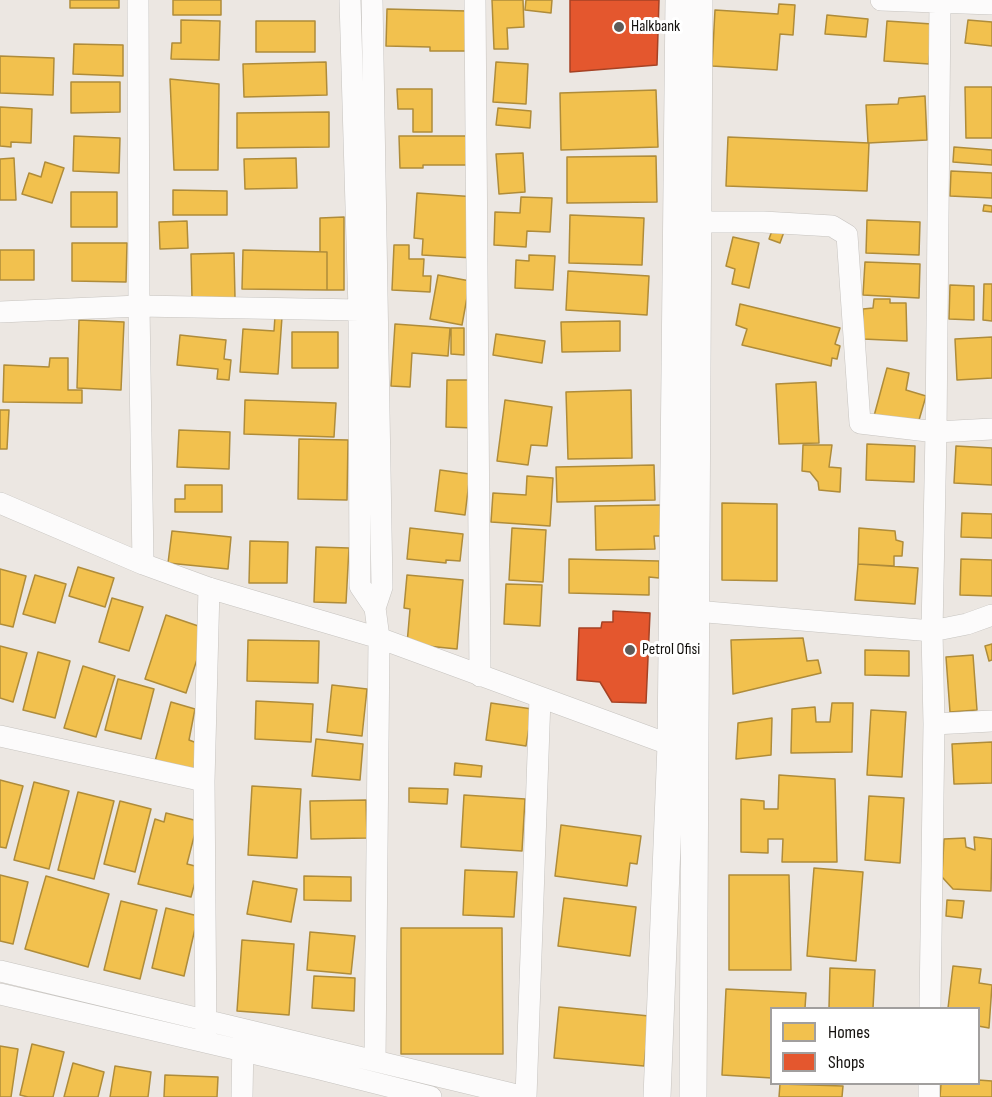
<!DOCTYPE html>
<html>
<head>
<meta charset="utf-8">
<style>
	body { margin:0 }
	#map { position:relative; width:992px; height:1097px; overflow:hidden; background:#ece7e2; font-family:"Sofia Sans Condensed",sans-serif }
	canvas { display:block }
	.legend { position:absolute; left:770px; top:1007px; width:210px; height:78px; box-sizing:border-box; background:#fff; border:2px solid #a19f9e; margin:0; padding:8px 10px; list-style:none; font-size:18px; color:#13100d }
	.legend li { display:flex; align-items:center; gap:12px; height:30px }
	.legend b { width:30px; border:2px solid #a19f9e }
</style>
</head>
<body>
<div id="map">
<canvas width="992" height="1097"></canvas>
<ul class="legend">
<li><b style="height:16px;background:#f2c14e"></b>Homes</li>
<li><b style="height:16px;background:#e4572e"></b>Shops</li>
</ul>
</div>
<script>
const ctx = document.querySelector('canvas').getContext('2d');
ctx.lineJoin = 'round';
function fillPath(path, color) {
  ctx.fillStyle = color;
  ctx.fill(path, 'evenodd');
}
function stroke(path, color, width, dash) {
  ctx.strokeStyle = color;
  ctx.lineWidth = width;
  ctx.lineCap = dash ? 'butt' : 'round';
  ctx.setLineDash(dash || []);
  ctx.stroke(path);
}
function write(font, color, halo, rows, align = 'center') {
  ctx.font = font + ' "Sofia Sans Condensed",sans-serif';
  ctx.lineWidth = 6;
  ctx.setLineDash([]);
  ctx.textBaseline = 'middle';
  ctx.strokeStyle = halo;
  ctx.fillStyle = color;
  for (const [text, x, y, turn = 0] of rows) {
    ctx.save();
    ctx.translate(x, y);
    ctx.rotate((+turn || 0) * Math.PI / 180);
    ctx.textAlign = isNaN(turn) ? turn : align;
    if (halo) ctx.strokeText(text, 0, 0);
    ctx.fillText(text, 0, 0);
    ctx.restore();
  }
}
const homes = new Path2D(`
	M70 0H119V8H70Z
	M173 0H221V15H173Z
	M492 0H523L524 27 507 28 508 49H494Z
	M526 0H552L551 13 525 10Z
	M779 4 795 5 793 35 780 34 777 70 712 66 715 10 778 14Z
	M387 9 467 11V51H430V47L386 46Z
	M827 15 868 19 866 37 825 34Z
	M181 20 220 21 219 60 171 59 172 43H181Z
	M968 20 992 22V46L965 43Z
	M256 21H315V52H256Z
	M887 21 932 24 929 64 884 61Z
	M74 44 123 45V76L73 74Z
	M0 56 54 58 53 95 0 93Z
	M326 62 327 95 244 97 243 64Z
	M496 62 528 64 526 104 493 102Z
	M170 79 219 84 218 170H174Z
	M71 82H120V112L71 113Z
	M965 87H992V138H966Z
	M397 89H432V132H413V109H398Z
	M656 90 658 147 561 150 560 93Z
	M925 96 927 140 868 143 866 105 898 104 899 98Z
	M0 107 32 109 31 143 11 142V147L0 146Z
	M498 108 531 111 530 128 496 125Z
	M329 112V147L237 148V113Z
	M74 136 120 138 119 173 73 171Z
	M399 136H467V165H423V168H400Z
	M728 137 869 143 867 191 726 186Z
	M954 147 992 150V165L953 162Z
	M523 153 525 192 499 194 496 154Z
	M656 156 657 202 567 203V157Z
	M14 158 16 200H0V159Z
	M296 158 297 188 245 189 244 159Z
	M45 162 64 168 52 203 22 194 29 173 41 177Z
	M951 171 992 173V198L950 196Z
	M173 190 227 191V215H173Z
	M71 192H117V227H71Z
	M417 193 477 197 473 258 422 255 423 239 414 238Z
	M521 197 552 198 550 232 527 231 526 247 494 245 495 212 520 213Z
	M984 205 992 206V212L983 211Z
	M570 215 644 218 642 265 569 263Z
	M344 217V290H327V252H320V218Z
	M867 220 920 222 919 255 866 253Z
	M187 221 188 248 160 249 159 222Z
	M774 225 785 229 780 243 769 239Z
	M733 237 759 243 749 288 732 284 735 269 726 266Z
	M72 243H127L126 282 72 281Z
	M394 245H409V259H424L423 276H431L430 292 392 290Z
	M0 250H34V280H0Z
	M243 250 327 252V290L242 289Z
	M234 253 235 298 192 299 191 254Z
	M529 255 555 256 553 290 515 288 516 260 529 261Z
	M865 262 920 264 919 298 863 295Z
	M568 271 649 276 647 315 566 310Z
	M438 275 470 281 462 325 430 319Z
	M984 284H992V321L983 320Z
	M950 285 974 286V320L949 319Z
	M874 299H890V303H906L907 341 863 339V309L873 308Z
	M740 304 840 328 835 344 840 346 837 359 832 358 831 366 742 345 747 329 736 325Z
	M275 316 282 317 278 374 240 372 243 329 274 331Z
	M79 320 124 322 121 390 77 388Z
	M620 321V351L562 352 561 322Z
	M395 324 450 328 448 356 412 353 410 387 391 386Z
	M451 328H464V355L451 354Z
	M292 332H338V368H292Z
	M496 334 545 341 542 363 493 355Z
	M180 335 226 340 224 359 231 360 229 380 217 379 218 369 177 365Z
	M992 337V378L957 380 955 339Z
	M50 358H68V390H82V403L3 402 4 365 49 367Z
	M887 368 909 373 906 390 926 396 919 420 874 416Z
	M447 380H474V428L446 427Z
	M816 382 819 443 779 444 776 384Z
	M631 390 632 458 568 459 566 392Z
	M245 400 336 403 334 437 244 434Z
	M505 400 552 407 547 446 531 445 528 465 497 461Z
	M0 410H9L7 449H0Z
	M179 430 230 432 229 469 177 467Z
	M299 439 348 440 347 500 298 499Z
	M867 444 915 446 914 482 866 480Z
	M803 445H832L829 467 841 468 840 492 819 490 818 482 810 472 802 471Z
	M956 446 992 448V485L954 483Z
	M654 465 655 500 557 502 556 467Z
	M440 470 470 474 465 515 435 511Z
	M527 476 553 478 550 526 491 522 493 493 526 495Z
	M185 485H222V512H175V499H185Z
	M722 503 777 504V581L722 580Z
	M662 505 663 536H654L655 549 596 550 595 506Z
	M962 513 992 514V538L961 537Z
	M410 528 463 534 460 561 446 560V563L407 559Z
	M512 528 546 530 543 582 509 580Z
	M859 528 895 531 896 540 903 542 902 556H894V566L858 564Z
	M172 531 231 537 228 569 168 563Z
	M250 541 288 542 287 583H249Z
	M316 547 349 548 346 603 314 602Z
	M569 559 659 561V578L649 577V595L569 593Z
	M961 559 992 560V596L960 595Z
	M858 564 918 568 915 604 855 600Z
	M78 567 114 578 105 607 69 596Z
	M0 569 26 576 13 627 0 624Z
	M35 575 66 584 55 623 23 614Z
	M407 575 463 580 457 649 407 644 410 609 404 608Z
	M506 584 542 585 540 626 504 624Z
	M112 598 143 607 129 651 99 642Z
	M166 615 207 629 186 693 145 679Z
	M803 638 807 661 818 660 821 673 733 694 731 640Z
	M248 640 319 641 318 683 247 681Z
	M992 644V660L989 661 985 646Z
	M0 646 27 653 13 702 0 698Z
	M865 650 909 651V676L865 675Z
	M38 652 70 661 55 718 23 710Z
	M973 655 977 710 950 712 946 657Z
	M83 666 115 676 96 737 64 728Z
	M118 679 154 689 141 739 105 730Z
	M332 685 367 689 362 736 327 732Z
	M256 701 313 704 311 742 255 739Z
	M171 702 195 709 189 740 197 743 193 775 154 765Z
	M491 703 532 709 526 746 486 740Z
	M832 703H853L852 752 791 753 792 709 815 707 816 722H830Z
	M871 710 906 712 902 777 867 775Z
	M772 718 771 755 736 759 738 723Z
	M316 739 363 744 360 780 312 776Z
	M992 742V783L954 784 952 744Z
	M455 763 482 766 481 777 454 775Z
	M779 775 835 779 837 862H782L783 839H768V853L741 852V799L764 801V809H778Z
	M0 780 23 786 6 848 0 847Z
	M34 782 69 791 49 869 14 860Z
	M252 786 301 789 297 858 248 855Z
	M409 788 448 789 447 804 409 802Z
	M78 792 114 801 94 879 58 870Z
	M464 795 525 799 522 851 461 847Z
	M869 796 904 798 900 863 865 860Z
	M366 800 367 838 311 839 310 801Z
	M120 801 151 809 135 872 104 864Z
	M166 813 198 821 187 864 199 867 191 897 138 884 155 819 164 822Z
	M561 825 641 836 637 864 630 863 627 886 555 876Z
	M974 837 992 839 991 891 953 889 942 877 944 839 965 838 966 847 975 850Z
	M814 868 863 872 856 961 807 956Z
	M465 870 517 872 514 917 463 915Z
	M0 875 28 882 13 944 0 941Z
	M729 875H789L791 970H729Z
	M46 876 109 894 88 967 25 949Z
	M304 876 351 877V901L304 900Z
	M253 881 297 889 291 922 247 914Z
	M564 898 636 907 630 956 558 946Z
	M947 900 964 901 962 918 946 916Z
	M121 901 157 910 140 979 104 970Z
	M166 908 198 916 184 976 152 968Z
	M401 928H502L503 1054H401Z
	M310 932 355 936 351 974 307 970Z
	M242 940 294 944 289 1015 237 1011Z
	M953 966 981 969 979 983 992 985 989 1028 978 1026V1008H948Z
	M830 968 875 970 873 1008H829Z
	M314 976 355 978 354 1011 312 1008Z
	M726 989 806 993 805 1008H772V1078L722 1075Z
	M559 1007 649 1016 644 1066 554 1058Z
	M32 1044 64 1052 53 1097H28L20 1095Z
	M0 1046 18 1049 11 1097H0Z
	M73 1063 104 1072 98 1097H64Z
	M115 1066 151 1072 148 1097H110Z
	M165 1075 218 1077 217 1097H164Z
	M978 1080 992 1081V1097H940L941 1084H978Z
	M780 1084 843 1086 842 1097H779Z`);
const shops = new Path2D(`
	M570 0H659L657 65 570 72Z
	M613 611 650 613 646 703 612 702 600 682 577 680 579 628H601L602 622H613Z`);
const minor = new Path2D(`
	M138 0 139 306 143 564
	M350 0 359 310 360 586 375 608 379 638 375 1061
	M372 0 382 587 375 608
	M475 0 480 676
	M881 0 992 4
	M697 222H763L832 226 847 235 860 423 936 432 992 429
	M0 312 139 306 359 310
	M0 503 143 564 209 588 379 638 671 745
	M695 611 932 631 967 624 992 615
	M934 724 992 721
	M0 736 204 781
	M0 971 525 1097
	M0 994 316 1068 431 1097
	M930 1008 934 724 932 631 936 432 940 2
	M206 1042 204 781 209 588
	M242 1097 243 1039
	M526 1097 540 698
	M929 1097V1084`);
const major = new Path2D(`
	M657 1097 671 745 679 0
	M693 1097 699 0`);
const markers = [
	[619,27,6,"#5f5b58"],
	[630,650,6,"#5f5b58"]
];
const poiNames = [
	["Halkbank",631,27],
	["Petrol Ofisi",642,650]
];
fillPath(homes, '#f2c14e');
stroke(homes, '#af8c3a', 1.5);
fillPath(shops, '#e4572e');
stroke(shops, '#a54224', 1.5);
stroke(minor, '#c6c3bf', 22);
stroke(major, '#c6c3bf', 28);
stroke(minor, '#fcfbfb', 21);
stroke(major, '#fcfbfb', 27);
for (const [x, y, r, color] of markers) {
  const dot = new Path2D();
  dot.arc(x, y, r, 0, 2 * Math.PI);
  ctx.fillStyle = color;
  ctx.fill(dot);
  stroke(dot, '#fff', 2);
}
write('16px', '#13100d', '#fff', poiNames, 'left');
</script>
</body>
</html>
